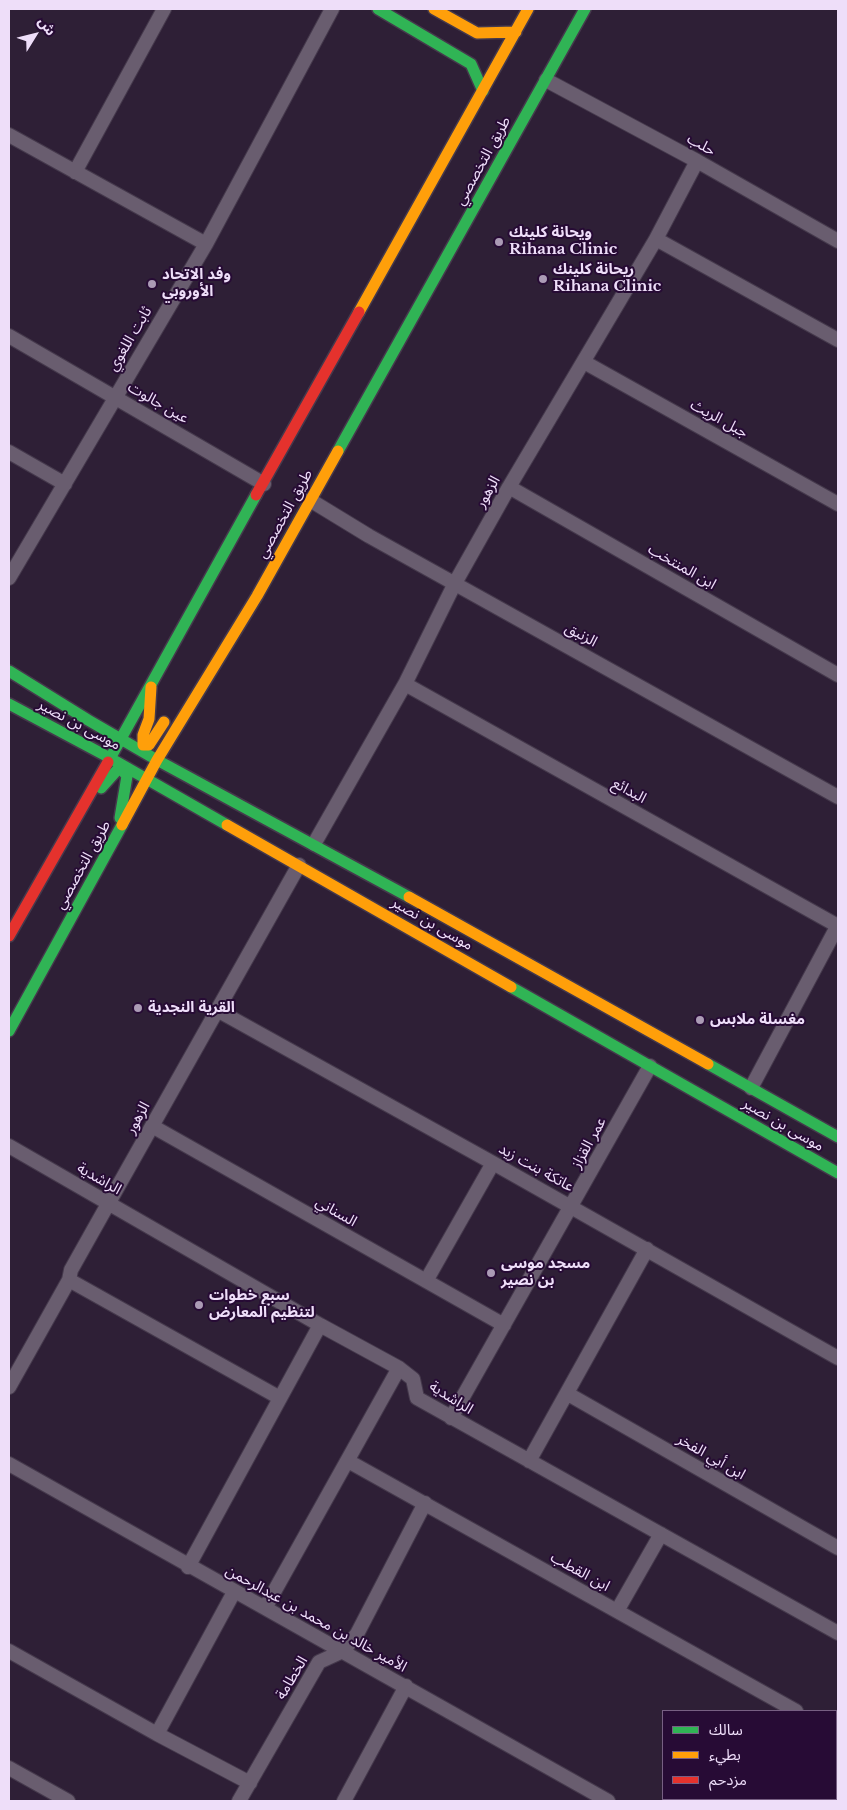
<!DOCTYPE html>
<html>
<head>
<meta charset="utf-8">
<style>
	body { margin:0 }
	#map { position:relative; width:847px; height:1810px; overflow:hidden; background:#2e1f36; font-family:"Libre Baskerville","Noto Sans Arabic",serif }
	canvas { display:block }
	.frame { position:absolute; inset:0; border:10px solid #eedef9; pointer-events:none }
	.legend { position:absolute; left:662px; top:1710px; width:175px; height:90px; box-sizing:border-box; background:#270b35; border:1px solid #775f83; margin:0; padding:6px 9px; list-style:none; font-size:15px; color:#eedef9 }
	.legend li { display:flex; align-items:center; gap:10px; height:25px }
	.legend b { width:25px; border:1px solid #775f83 }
	.north { position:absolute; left:10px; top:10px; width:50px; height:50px; -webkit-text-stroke:4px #270b35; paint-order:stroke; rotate:54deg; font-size:14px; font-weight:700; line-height:20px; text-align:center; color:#eedef9 }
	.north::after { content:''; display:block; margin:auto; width:18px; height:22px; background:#eedef9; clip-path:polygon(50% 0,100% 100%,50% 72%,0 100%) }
</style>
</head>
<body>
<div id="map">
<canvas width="847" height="1810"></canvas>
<div class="frame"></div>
<ul class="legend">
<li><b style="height:6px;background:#30b455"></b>سالك</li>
<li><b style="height:6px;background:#ff9f0a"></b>بطيء</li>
<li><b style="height:6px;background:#e5322d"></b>مزدحم</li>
</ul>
<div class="north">ش</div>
</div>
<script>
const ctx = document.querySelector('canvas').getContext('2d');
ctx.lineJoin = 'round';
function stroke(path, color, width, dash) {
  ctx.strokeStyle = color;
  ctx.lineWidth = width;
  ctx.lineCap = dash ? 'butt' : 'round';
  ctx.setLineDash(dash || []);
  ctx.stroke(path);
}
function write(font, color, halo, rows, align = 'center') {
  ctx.font = font + ' "Libre Baskerville","Noto Sans Arabic",serif';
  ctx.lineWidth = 4;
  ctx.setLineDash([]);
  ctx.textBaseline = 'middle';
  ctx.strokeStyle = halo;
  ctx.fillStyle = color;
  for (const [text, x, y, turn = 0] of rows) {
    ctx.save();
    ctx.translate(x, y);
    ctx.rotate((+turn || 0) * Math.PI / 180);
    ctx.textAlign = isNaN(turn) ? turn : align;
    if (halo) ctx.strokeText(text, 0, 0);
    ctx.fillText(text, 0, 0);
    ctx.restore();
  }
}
const street = new Path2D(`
	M546 80 697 161 838 241
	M9 135 206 244
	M75 172 164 9
	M656 239 838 340
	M9 336 264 484
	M584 362 838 504
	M9 452 65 484
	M509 487 838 675
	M310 500 369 536 838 797
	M9 578 206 244 332 9
	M405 684 838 926
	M314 844 405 684 455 583 509 487 656 239 697 161
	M217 1010 493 1163 838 1358
	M751 1088 838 925
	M152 1126 504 1325
	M9 1146 320 1325 399 1368 413 1379 417 1398 838 1633
	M69 1280 280 1398
	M426 1281 493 1163
	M9 1387 69 1280 71 1270 94 1229 299 865
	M568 1394 838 1548
	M451 1418 650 1066
	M348 1461 796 1711
	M529 1461 647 1249
	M9 1464C208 1578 409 1688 608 1801
	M188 1567 320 1325
	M265 1608 399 1368
	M617 1611 661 1534
	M9 1651 157 1734 250 1783
	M157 1734 234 1592
	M836 1734 838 1735
	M9 1768 68 1801
	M239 1801 319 1662 343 1651 357 1634 425 1503
	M344 1801 406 1686`);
const fast = new Path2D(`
	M378 9 471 64 483 91
	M338 451 585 9
	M9 671 88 720 157 760 409 897
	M9 704 110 758 227 825
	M108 762 256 495
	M101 788 118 769 123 771 127 776 120 818
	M511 987 838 1173
	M9 1031 122 825
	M708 1064 838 1137`);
const slow = new Path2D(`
	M434 9 477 33 516 32
	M359 312 528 9
	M151 687 149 719 143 735V745H149L164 722
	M122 825 157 760 257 596 338 451
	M227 825 511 987
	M409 897 708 1064`);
const jam = new Path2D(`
	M256 495 359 312
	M9 936 108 762`);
const markers = [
	[499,242,5,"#ab9bb5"],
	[543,279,5,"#ab9bb5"],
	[152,284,5,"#ab9bb5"],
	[138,1008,5,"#ab9bb5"],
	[700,1020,5,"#ab9bb5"],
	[491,1273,5,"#ab9bb5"],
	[199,1305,5,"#ab9bb5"]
];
const streetNames = [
	["حلب",701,145,29],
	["طريق التخصصي",483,161,-61],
	["ثابت اللغوي",130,339,-59],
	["عين جالوت",158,403,30],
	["جبل الريث",719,419,29],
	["الزهور",488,492,-60],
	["طريق التخصصي",285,514,-61],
	["ابن المنتخب",682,567,30],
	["الزنبق",581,635,29],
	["موسى بن نصير",79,725,28],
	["البدائع",629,791,29],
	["طريق التخصصي",83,865,-61],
	["موسى بن نصير",432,924,30],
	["الزهور",138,1118,-61],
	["موسى بن نصير",783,1125,30],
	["عمر القزاز",589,1143,-61],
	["عاتكة بنت زيد",536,1168,29],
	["الراشدية",99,1179,30],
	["السناني",336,1212,30],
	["الراشدية",451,1398,32],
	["ابن أبي الفخر",711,1457,30],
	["ابن القطب",580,1572,29],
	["الأمير خالد بن محمد بن عبدالرحمن",316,1619,29],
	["الخطامة",292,1678,-59]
];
const poiNames = [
	["ويحانة كلينك",509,233],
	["Rihana Clinic",509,250],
	["ريحانة كلينك",553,270],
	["Rihana Clinic",553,287],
	["وفد الاتحاد",162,275],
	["الأوروبي",162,292],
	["القرية النجدية",148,1008],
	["مغسلة ملابس",710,1020],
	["مسجد موسى",501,1264],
	["بن نصير",501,1281],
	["سبع خطوات",209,1296],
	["لتنظيم المعارض",209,1313]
];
stroke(street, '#45394c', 16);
stroke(fast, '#45394c', 14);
stroke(slow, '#45394c', 14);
stroke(jam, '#45394c', 14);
stroke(street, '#695d6f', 14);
stroke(fast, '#30b455', 11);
stroke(slow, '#ff9f0a', 11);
stroke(jam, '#e5322d', 11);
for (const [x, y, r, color] of markers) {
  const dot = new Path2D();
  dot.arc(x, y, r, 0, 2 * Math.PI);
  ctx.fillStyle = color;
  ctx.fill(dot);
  stroke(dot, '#270b35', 2);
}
write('15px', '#eedef9', '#270b35', streetNames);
write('bold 15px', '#eedef9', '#270b35', poiNames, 'left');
</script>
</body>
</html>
